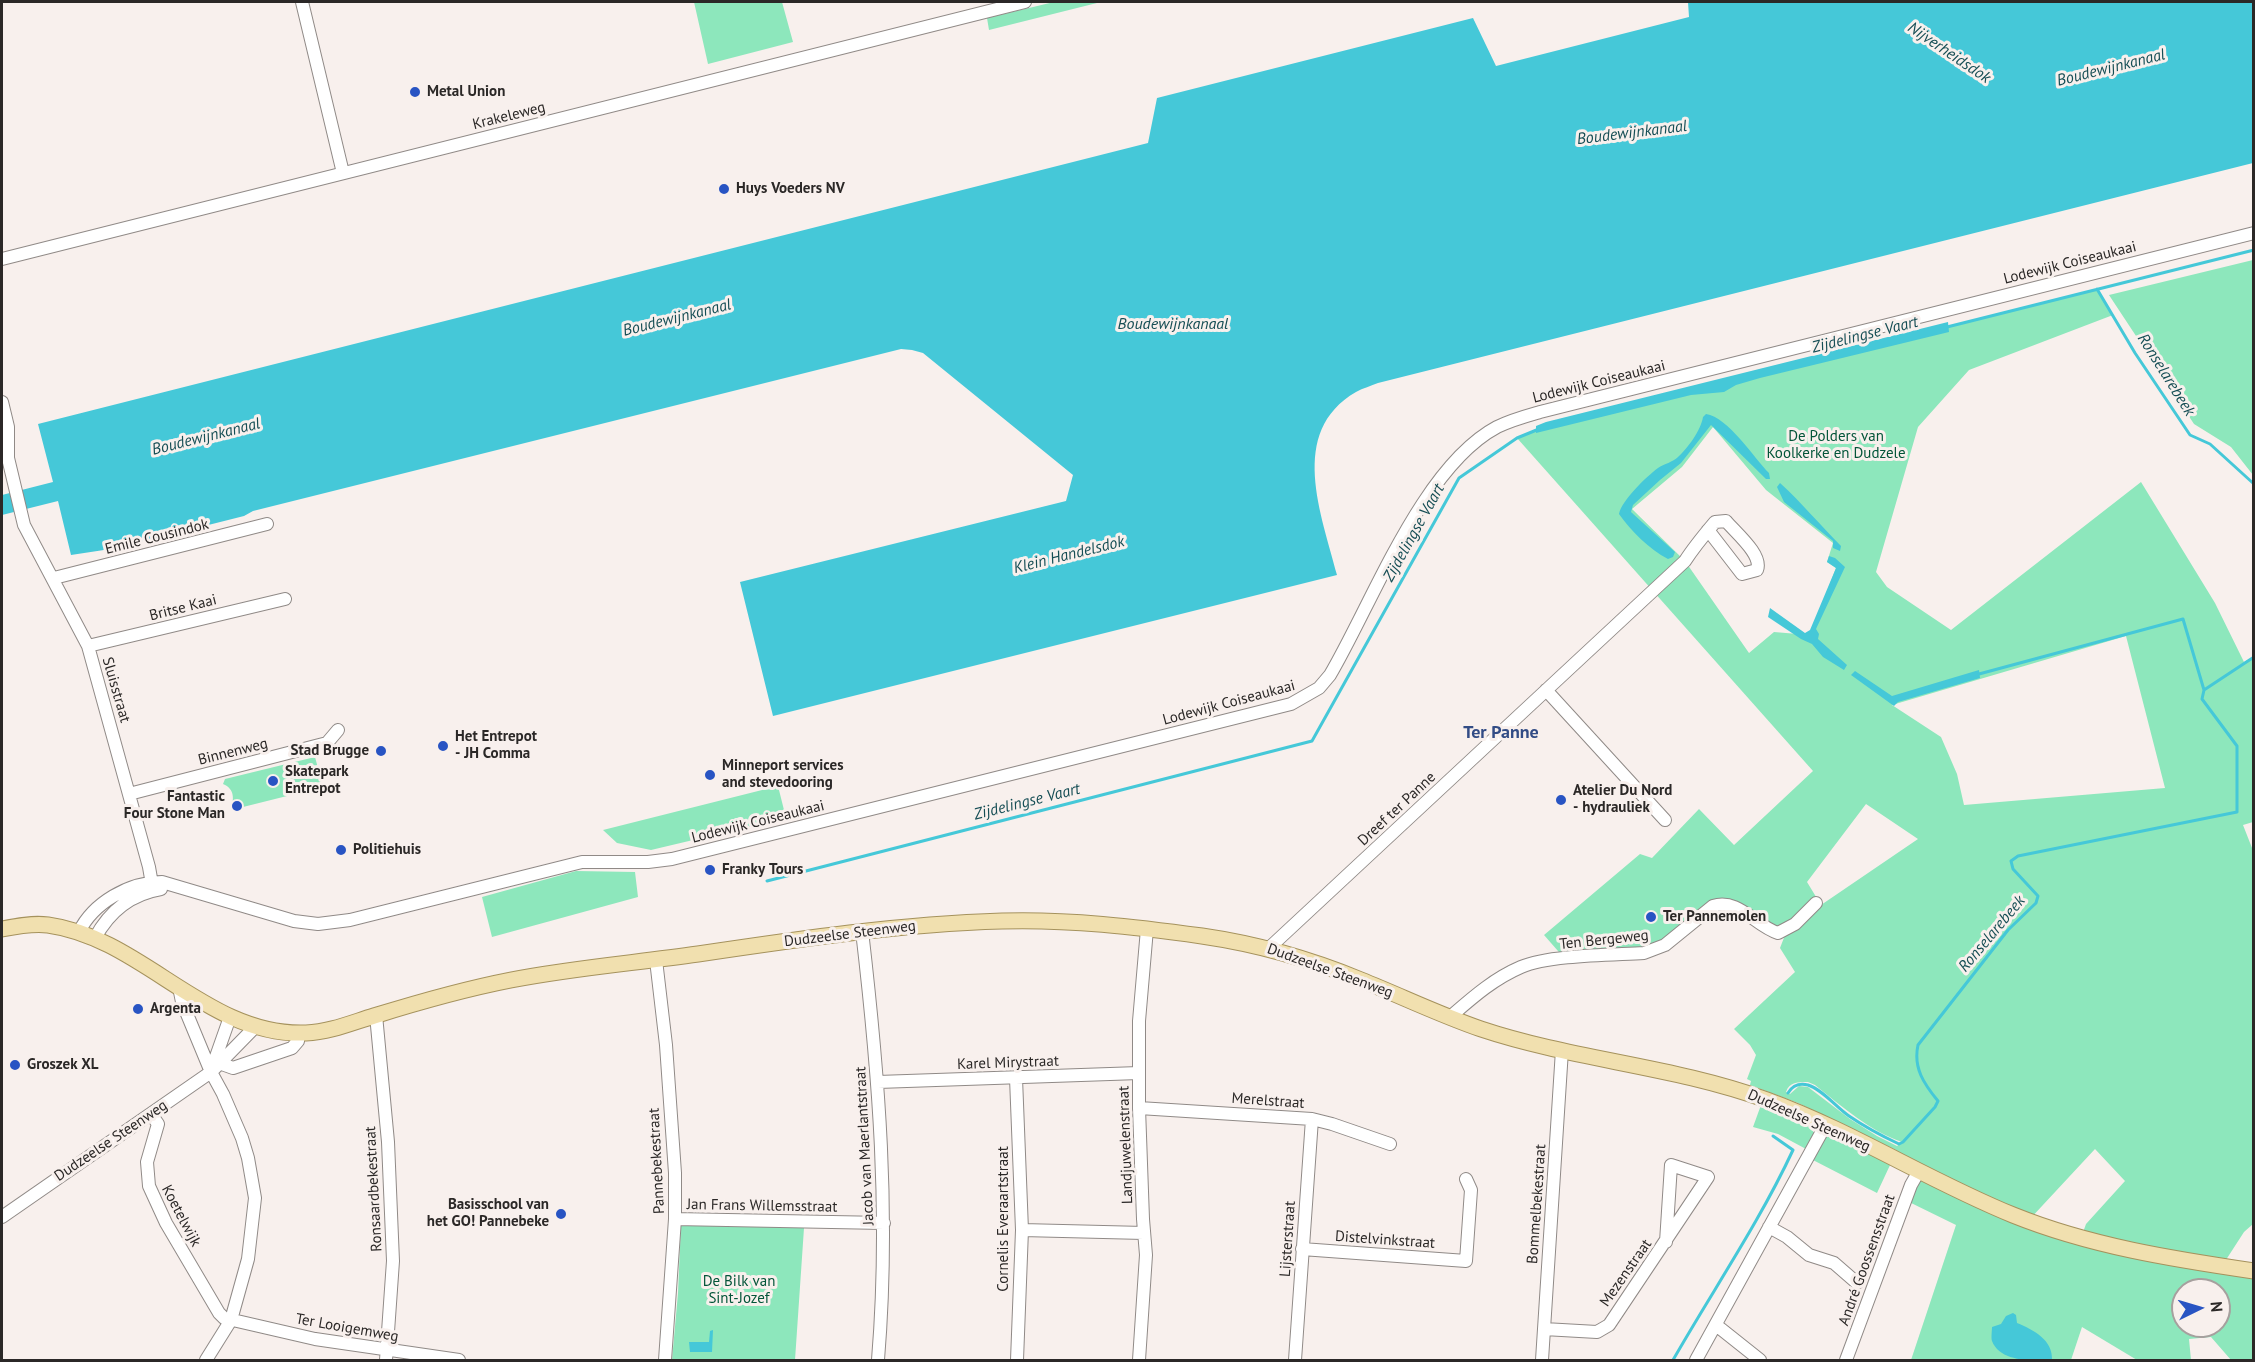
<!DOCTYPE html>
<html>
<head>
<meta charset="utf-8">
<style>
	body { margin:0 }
	#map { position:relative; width:2255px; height:1362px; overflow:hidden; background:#f8f0ed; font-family:"PT Sans",sans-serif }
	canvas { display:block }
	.frame { position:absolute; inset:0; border:3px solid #2b2827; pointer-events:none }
	.north { position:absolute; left:2171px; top:1278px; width:60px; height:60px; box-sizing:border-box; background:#f8f0ed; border:2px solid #a6a09e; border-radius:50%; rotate:85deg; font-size:16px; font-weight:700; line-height:24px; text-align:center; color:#2b2827 }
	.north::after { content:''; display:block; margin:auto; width:21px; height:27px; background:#2854c3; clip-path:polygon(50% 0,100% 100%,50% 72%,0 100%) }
</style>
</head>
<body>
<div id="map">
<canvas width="2255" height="1362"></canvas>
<div class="frame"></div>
<div class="north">N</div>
</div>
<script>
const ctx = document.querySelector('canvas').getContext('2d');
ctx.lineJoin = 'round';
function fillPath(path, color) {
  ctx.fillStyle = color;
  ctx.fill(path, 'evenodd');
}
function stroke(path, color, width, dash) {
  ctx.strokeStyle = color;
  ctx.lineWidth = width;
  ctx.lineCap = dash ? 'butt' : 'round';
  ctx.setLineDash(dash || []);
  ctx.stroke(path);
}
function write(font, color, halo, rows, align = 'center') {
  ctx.font = font + ' "PT Sans",sans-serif';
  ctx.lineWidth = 6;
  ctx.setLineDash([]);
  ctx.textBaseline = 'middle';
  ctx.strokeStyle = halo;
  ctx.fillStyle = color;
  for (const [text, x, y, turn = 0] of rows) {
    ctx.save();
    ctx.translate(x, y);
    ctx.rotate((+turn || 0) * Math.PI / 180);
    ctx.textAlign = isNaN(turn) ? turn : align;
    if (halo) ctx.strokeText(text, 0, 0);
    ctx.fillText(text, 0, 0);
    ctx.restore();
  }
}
const green = new Path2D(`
	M694 2H782L793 42 708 64Z
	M1054 2H1101L989 30 987 18Z
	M2253 260H2254L2253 475 2231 447 2194 424 2109 295Z
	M2097 289 2113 315 1969 370 1918 427 1876 572 1887 587 1951 630 2141 482 2215 603 2244 662 2253 657V822L2243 825 2254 853 2253 1224 2244 1232 2222 1266 2253 1271V1360H2231L2211 1337 2189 1339 2191 1360H2137L2082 1327 2071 1360H1911L1956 1225 1905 1200 1919 1171 1893 1158 1896 1150 1798 1103 1750 1085 1751 1081 1747 1079 1756 1055 1750 1045 1734 1029 1795 972 1780 948 1787 930 1778 933 1721 903 1665 945 1565 959 1544 935 1640 854 1652 858 1699 809 1734 845 1813 771 1517 438 1534 430ZM1713 427 1766 490 1833 543 1827 562 1836 568 1810 635 1774 632 1749 653 1685 561 1632 509 1682 467ZM2126 636 2165 788 1964 805 1957 774 1941 737 1892 705ZM1866 804 1918 839 1821 905 1807 882ZM1808 1082 1815 1085C1841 1106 1870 1131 1902 1142L1897 1146 1877 1136 1850 1119 1808 1087 1799 1086 1790 1094 1786 1092C1789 1082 1798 1082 1808 1082ZM2095 1149 2125 1181 2086 1224 2081 1238 2029 1220ZM2183 1290H2219V1326H2183Z
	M315 757 323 787 231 810C234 799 235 789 223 784L225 779Z
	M778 786 786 818 651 850 617 843 603 830Z
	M576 871 635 872 638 897 492 937 482 897Z
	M1761 1105 1810 1125 1814 1133 1806 1149 1778 1134 1753 1127Z
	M1834 1136 1891 1163 1877 1193 1811 1159 1823 1137Z
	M681 1223 804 1228 795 1360H672L678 1293Z`);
const water = new Path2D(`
	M1688 2H2253V163L1378 383C1371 386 1363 388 1356 392 1287 432 1322 515 1337 575L773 716 740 582 1066 501 1073 475 923 353 912 350 901 349 253 511 244 516 117 548 71 555 58 501 2 515V495L53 482 38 424 1148 143 1157 98 1473 18 1496 66 1689 17Z
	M1948 322 1949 332 1760 378 1736 385 1724 392 1691 395 1536 433V426L1546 422Z
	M1706 414C1728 417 1754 458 1769 473L1770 479H1766L1711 425 1681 463 1660 480 1633 505 1631 512 1675 552 1673 557 1668 559C1649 549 1632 532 1619 514 1622 500 1646 477 1658 468 1664 464 1673 462 1678 457 1688 448 1701 430 1703 417Z
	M1780 483C1802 503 1820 525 1841 546L1840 551 1833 548V541L1784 502 1777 487Z
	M1829 556 1835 558 1845 567 1816 629 1819 634 1818 639 1847 665 1844 670 1823 657 1812 644 1801 639 1768 617 1770 608 1805 633 1810 630 1836 568 1827 562Z
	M1979 670 1980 678 1898 702 1894 706 1851 675 1855 671 1892 696Z
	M2013 1313 2016 1315 2017 1323C2034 1330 2053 1340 2052 1360 2032 1361 2000 1362 1992 1341 1991 1338 1992 1330 1992 1327L2001 1324 2006 1316Z
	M713 1330 712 1352H690L689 1342H709L710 1331Z`);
const stream = new Path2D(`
	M2097 289 2135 353 2190 435 2210 444 2254 484
	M1947 327 2254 250
	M1979 674 2183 619 2204 690
	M767 881 1312 741 1459 478 1517 438 1539 429
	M1788 1093C1793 1085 1799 1083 1808 1085 1823 1090 1836 1107 1849 1116 1865 1127 1882 1136 1899 1144L1903 1142 1935 1107 1938 1101C1924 1084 1913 1068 1918 1045L2008 930 2036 903 2038 896 2013 869 2011 861 2018 856 2237 812V746L2202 699 2204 690 2254 657
	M1673 1360C1713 1290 1759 1223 1793 1150L1773 1136`);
const minor = new Path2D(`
	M302 2 343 173
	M2 259 1025 2
	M2 402 8 427V458L24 525 88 646 149 867 153 890
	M54 578 267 524
	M88 646 285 599
	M1546 690 1665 820
	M129 794 327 743 338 730
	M862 931C879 1076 890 1215 878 1360
	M79 932C93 903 129 882 162 882L294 921 318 924 350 920 582 862H648L672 859 1291 704 1319 688 1330 675C1373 602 1422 467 1497 427 1511 420 1526 416 1540 412L2254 233
	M95 938C109 912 131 894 161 889
	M1268 949 1685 561C1694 547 1704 535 1715 522L1726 521C1736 533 1763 555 1757 570L1742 574 1708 530
	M656 960 666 1045 675 1173V1219L665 1360
	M179 987 182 1002 211 1072 223 1094 242 1138 248 1158 255 1198 248 1259 231 1320 206 1360
	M376 1015 388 1142 393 1261 386 1360
	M1450 1017C1472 998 1493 979 1521 967 1549 955 1610 955 1644 953L1665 945 1713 906C1739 898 1755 926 1778 933L1795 924 1816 903
	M219 1063 233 1068 292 1048 298 1041 299 1034
	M212 1068 230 1017
	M1016 1078 1022 1230 1017 1360
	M878 1082 1139 1073
	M1139 1108 1312 1119 1332 1124 1390 1144
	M151 1114 158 1124 147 1162 149 1186 166 1223 219 1313 224 1318 315 1339 459 1360
	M2 1217 211 1072 255 1027
	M675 1219 884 1223
	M1769 1227 1787 1237 1809 1255 1834 1263 1857 1283
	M1022 1230 1144 1233
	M1302 1249 1466 1261 1471 1190 1466 1179
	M1716 1325 1760 1360
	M1544 1329 1597 1332 1609 1325 1708 1177 1671 1165 1666 1242
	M1139 1360 1146 1255 1143 1219 1139 1108V1021L1147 929
	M1295 1360 1312 1119
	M1542 1360 1562 1050
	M1696 1360 1825 1126
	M1846 1360 1911 1185 1919 1171`);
const major = new Path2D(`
	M2 929C17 926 33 923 48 925 143 938 207 1037 306 1033 330 1032 351 1023 374 1016 419 1002 465 989 511 980 572 968 635 963 698 954 799 939 900 924 1002 921 1069 919 1136 927 1202 936 1257 944 1310 959 1361 980 1401 996 1440 1015 1481 1029 1574 1060 1674 1066 1767 1100 1852 1131 1929 1181 2013 1215 2090 1246 2172 1259 2254 1271`);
const markers = [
	[415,92,6,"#2854c3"],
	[724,189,6,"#2854c3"],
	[443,746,6,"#2854c3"],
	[381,751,6,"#2854c3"],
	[710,775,6,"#2854c3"],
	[273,781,6,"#2854c3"],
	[1561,800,6,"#2854c3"],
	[237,806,6,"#2854c3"],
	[341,850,6,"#2854c3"],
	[710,870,6,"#2854c3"],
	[1651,917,6,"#2854c3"],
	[138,1009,6,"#2854c3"],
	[15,1065,6,"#2854c3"],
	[561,1214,6,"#2854c3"]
];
const poiNames = [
	["Metal Union",427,92],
	["Huys Voeders NV",736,189],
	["Het Entrepot",455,737],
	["- JH Comma",455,754],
	["Stad Brugge",369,751,"right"],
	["Minneport services",722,766],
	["and stevedooring",722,783],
	["Skatepark",285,772],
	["Entrepot",285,789],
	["Atelier Du Nord",1573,791],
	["- hydrauliek",1573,808],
	["Fantastic",225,797,"right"],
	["Four Stone Man",225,814,"right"],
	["Politiehuis",353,850],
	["Franky Tours",722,870],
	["Ter Pannemolen",1663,917],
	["Argenta",150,1009],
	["Groszek XL",27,1065],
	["Basisschool van",549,1205,"right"],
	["het GO! Pannebeke",549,1222,"right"]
];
const streetNames = [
	["Krakeleweg",509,116,-14],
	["Lodewijk Coiseaukaai",2070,263,-14],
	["Lodewijk Coiseaukaai",1599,382,-14],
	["Emile Cousindok",157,537,-14],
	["Britse Kaai",183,608,-14],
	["Sluisstraat",116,690,74],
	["Lodewijk Coiseaukaai",1229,703,-15],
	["Binnenweg",233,752,-14],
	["Dreef ter Panne",1397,809,-43],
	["Lodewijk Coiseaukaai",758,822,-14],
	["Dudzeelse Steenweg",850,934,-7],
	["Ten Bergeweg",1604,940,-6],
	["Dudzeelse Steenweg",1330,971,20],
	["Karel Mirystraat",1008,1063,-2],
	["Merelstraat",1268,1101,4],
	["Dudzeelse Steenweg",1809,1121,24],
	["Dudzeelse Steenweg",111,1141,-34],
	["Landjuwelenstraat",1126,1145,-92],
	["Jacob van Maerlantstraat",865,1146,-93],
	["Pannebekestraat",657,1161,-93],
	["Ronsaardbekestraat",374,1189,-93],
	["Bommelbekestraat",1537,1204,-86],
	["Jan Frans Willemsstraat",762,1206,1],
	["Koetelwijk",181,1216,62],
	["Cornelis Everaartstraat",1004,1219,-90],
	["Lijsterstraat",1288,1239,-86],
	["Distelvinkstraat",1385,1240,4],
	["André Goossensstraat",1867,1260,-70],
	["Mezenstraat",1626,1273,-55],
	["Ter Looigemweg",347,1328,10]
];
const parkNames = [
	["De Polders van",1836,437],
	["Koolkerke en Dudzele",1836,454],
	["De Bilk van",739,1282],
	["Sint-Jozef",739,1299]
];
const waterNames = [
	["Nijverheidsdok",1949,53,34],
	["Boudewijnkanaal",2111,68,-14],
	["Boudewijnkanaal",1632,133,-7],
	["Boudewijnkanaal",677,318,-14],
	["Boudewijnkanaal",1173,324],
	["Zijdelingse Vaart",1865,335,-14],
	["Ronselarebeek",2166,375,58],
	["Boudewijnkanaal",206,437,-14],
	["Zijdelingse Vaart",1414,533,-61],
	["Klein Handelsdok",1069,555,-14],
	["Zijdelingse Vaart",1027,802,-14],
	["Ronselarebeek",1992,934,-50]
];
const quarterNames = [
	["Ter Panne",1501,733]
];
fillPath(green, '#8de7bc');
fillPath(water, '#45c8d8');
stroke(stream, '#45c8d8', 3);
stroke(minor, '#908a87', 14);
stroke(major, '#a5925d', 17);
stroke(minor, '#fff', 12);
stroke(major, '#f1e0af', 15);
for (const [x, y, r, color] of markers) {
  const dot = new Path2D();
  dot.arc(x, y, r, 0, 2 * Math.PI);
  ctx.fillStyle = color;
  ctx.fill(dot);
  stroke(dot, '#f8f0ed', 2);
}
write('bold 15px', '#2b2827', '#f8f0ed', poiNames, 'left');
write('15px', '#2b2827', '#f8f0ed', streetNames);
write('15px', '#035539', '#f8f0ed', parkNames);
write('italic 16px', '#164e55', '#f8f0ed', waterNames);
write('bold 18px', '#324c85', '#f8f0ed', quarterNames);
</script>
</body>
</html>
